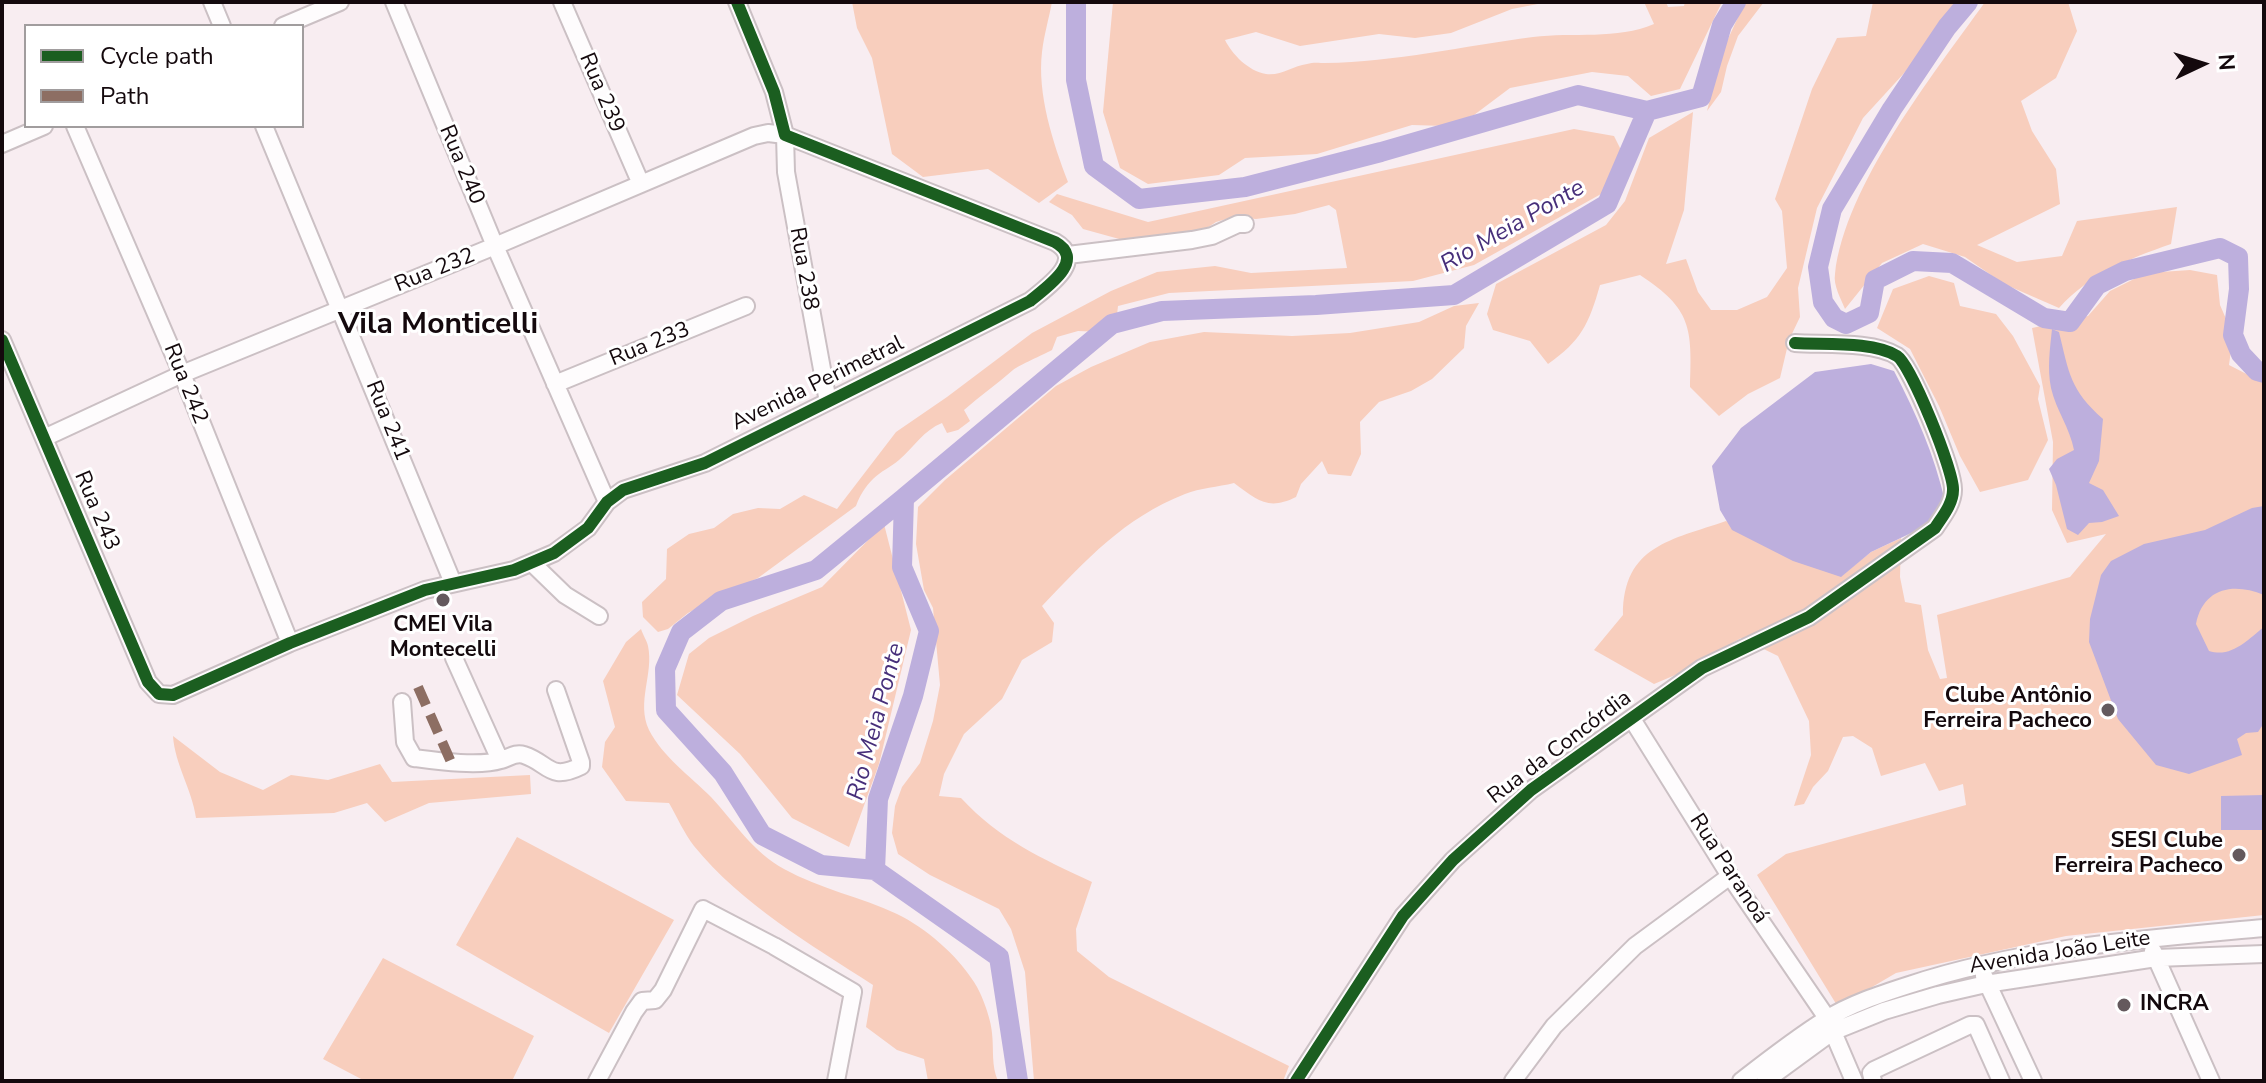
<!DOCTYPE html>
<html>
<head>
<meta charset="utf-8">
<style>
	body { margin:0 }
	#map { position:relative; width:2266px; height:1083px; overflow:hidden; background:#f8edf1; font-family:"Nunito Sans",sans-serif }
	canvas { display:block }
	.frame { position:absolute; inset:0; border:4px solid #14090d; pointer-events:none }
	.legend { position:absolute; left:24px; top:24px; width:280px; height:104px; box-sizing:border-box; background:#fff; border:2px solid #a19d9e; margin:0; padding:10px 14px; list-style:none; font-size:24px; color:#14090d }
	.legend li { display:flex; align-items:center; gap:16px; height:40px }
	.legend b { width:40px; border:2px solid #a19d9e }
	.north { position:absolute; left:2162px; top:24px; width:80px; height:80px; -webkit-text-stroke:6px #fff; paint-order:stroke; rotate:86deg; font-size:22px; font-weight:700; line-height:32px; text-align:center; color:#14090d }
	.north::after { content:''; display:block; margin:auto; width:28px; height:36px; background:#14090d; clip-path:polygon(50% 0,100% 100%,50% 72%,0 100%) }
</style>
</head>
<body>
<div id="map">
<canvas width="2266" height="1083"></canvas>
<div class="frame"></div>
<ul class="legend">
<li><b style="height:10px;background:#1b5e20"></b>Cycle path</li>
<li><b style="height:10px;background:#8d6e63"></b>Path</li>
</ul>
<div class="north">N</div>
</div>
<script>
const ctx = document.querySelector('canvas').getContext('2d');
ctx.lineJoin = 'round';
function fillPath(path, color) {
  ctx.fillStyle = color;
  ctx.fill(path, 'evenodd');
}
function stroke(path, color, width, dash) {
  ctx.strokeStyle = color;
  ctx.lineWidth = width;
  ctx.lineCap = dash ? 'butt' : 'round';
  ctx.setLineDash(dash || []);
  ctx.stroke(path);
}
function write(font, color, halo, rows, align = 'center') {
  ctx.font = font + ' "Nunito Sans",sans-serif';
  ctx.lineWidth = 6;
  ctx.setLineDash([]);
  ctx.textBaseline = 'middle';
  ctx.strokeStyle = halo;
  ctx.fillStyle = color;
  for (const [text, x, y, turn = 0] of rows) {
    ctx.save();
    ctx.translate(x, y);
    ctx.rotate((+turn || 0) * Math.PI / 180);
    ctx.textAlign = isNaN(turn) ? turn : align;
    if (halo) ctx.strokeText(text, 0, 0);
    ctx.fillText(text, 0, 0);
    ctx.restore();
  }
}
const green = new Path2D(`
	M852 2H1052C1049 18 1044 35 1042 52 1037 94 1053 143 1068 182L1039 203 988 169 923 177 892 154 872 58 857 28Z
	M1113 2H1548L1512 9 1451 33 1415 38 1379 34 1300 46 1256 32 1225 40C1232 54 1248 71 1266 74 1281 76 1293 66 1307 64 1313 62 1320 63 1325 63 1396 62 1463 46 1533 37 1573 32 1617 40 1654 24L1644 2H1666L1668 7 1684 6 1685 2H1722L1680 89 1651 96 1628 76 1592 72 1510 88 1474 115 1445 126 1412 125 1317 154 1245 158 1219 175 1148 184 1120 168 1103 112Z
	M1745 2H1764L1738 36 1727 66 1721 92 1707 111 1722 52Z
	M1873 2H1956L1906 71 1863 118 1817 208 1798 288 1800 317 1789 340 1780 378 1748 394 1719 416 1690 387C1692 328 1692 309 1640 275L1600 285C1589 324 1581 341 1548 364L1530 341 1493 330 1487 314 1496 284 1606 225 1625 201 1649 138 1693 112 1684 210 1666 264 1686 259 1698 292 1711 310H1737L1767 297 1787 268 1782 211 1775 199 1812 89 1837 38 1866 36Z
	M1985 2H2068L2077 31 2056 78 2021 101 2032 131 2056 169 2060 204 1977 245 2017 262 2062 256 2077 221 2177 207 2171 244C2128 259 2090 274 2059 308L2004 284 1965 257 1923 244 1882 263 1845 309C1841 299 1833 285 1835 274 1845 185 1933 75 1985 2Z
	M1574 129 1614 136 1626 160 1601 194 1474 265 1413 281 1169 293 1118 306 1117 315 1103 332 1078 331 1057 337 1052 350C1043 355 1019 365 1013 370 997 384 980 396 964 410L970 421 958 430 947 433 942 423C924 430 914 447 899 460 891 467 881 471 873 479 865 487 860 495 856 506L758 578 719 596 688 613 668 629 658 632 643 617 642 602 666 579 667 549 689 534 714 528 733 514 758 508 780 509 804 495 837 509 896 432 947 397 1032 333 1111 291 1157 272 1215 266 1251 273 1347 268 1336 210 1329 205 1295 214 1256 219 1233 217 1216 222 1198 234 1141 245 1083 229 1072 215 1049 202 1057 194 1148 222Z
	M2190 270 2217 275 2220 305 2233 335 2229 365 2264 383V915L2066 936 1896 973 1838 1007 1757 875 1786 854 1966 805 1963 784 1939 791 1925 763 1881 776 1872 748 1853 736 1843 737 1828 771 1813 787 1804 804 1794 806 1811 755 1809 721 1778 656 1741 638 1680 673 1654 684 1594 650 1623 615C1623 545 1672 540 1726 521L1841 576 1871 552 1901 538 1900 577 1905 602 1921 605 1928 650 1940 679 1947 678 1937 615 2070 577 2106 534 2067 543 2052 510 2053 442 2032 328 2088 316 2110 291 2146 273Z
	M1929 276 1954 283 1960 306 1996 314 2013 336 2040 386 2038 399 2048 440 2028 480 1980 492 1960 456 1939 406 1910 349 1877 328 1893 289Z
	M1479 303 1466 326 1464 348 1432 379 1411 391 1379 402 1360 422 1361 454 1351 476 1328 474 1322 461 1301 484 1296 497C1268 511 1257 500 1234 483 1218 487 1200 488 1185 494 1124 518 1086 560 1042 606L1054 623 1052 642 1022 660 1002 699 964 734 944 774 939 796 961 798C1000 840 1041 858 1092 882L1076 929 1077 951 1109 977 1289 1066 1283 1081H1034L1025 972 1011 929 999 909 930 875 898 854 892 833 895 806 902 787 920 763 933 721 940 685 933 608 924 590 916 544 918 507 945 480 1056 386 1091 367 1150 342 1204 332 1292 336 1350 333 1419 322 1454 306Z
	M884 524 911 630 879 764 849 847 792 818 740 754 677 695 689 654 709 638 753 616 822 587Z
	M641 629C643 635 647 641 648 646 654 674 636 702 649 730 663 757 690 776 711 797 734 822 754 853 784 869 820 889 861 897 897 914 926 928 957 955 974 982 982 994 991 1019 992 1033 994 1050 991 1065 998 1081H928L924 1059 897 1050 866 1027 873 985C810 944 742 905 694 846 684 833 677 817 669 803L626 801 602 767 605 742 615 727 603 681 626 642Z
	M173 736 220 772 263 790 291 775 328 780 380 764 392 782 530 775 531 794 429 803 385 822 367 803 334 813 196 818C192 789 175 765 173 736Z
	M517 837 674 920 609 1033 456 945Z
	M383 958 534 1036 512 1081H365L323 1059Z`);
const water = new Path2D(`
	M2052 329 2059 332C2069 373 2070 390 2103 419L2099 461 2089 483 2103 490 2119 516 2102 522 2089 523 2078 535 2067 529 2056 485 2049 469 2057 459 2074 450C2070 428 2056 410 2051 388 2047 369 2050 348 2052 329Z
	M1871 364 1894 371C1916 413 1934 454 1945 501L1924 527 1871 552 1841 577 1793 561 1732 530 1720 510 1712 466 1741 428 1815 372Z
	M2264 506V595C2233 582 2203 588 2196 624L2209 651C2232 658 2247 640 2264 627V723L2258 732 2246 733 2237 739 2242 755 2189 774 2156 765 2118 719 2089 642 2090 619 2101 575 2111 561 2144 544 2205 530 2252 508Z
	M2264 795V830H2221V796Z`);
const river = new Path2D(`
	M1076 2V80L1094 166 1139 199 1245 187 1381 152 1578 95 1647 111 1701 97 1722 25 1736 2
	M1968 2 1947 27 1892 109 1832 209 1818 267 1823 302 1834 318 1846 324 1869 313 1875 280 1913 261 1952 263 2044 318 2070 322 2097 285 2125 271 2220 248 2238 257 2239 289 2233 335 2241 354 2257 371 2264 373
	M875 870 821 865 762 835 723 773 666 710 665 669 681 632 721 601 816 570 904 498
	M1018 1081 999 957 875 870 878 799 913 696 929 631 902 567 904 498 1112 324 1162 311 1316 305 1454 295 1607 204 1647 111`);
const minor = new Path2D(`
	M212 2 222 26
	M394 2 495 246 607 502
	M562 2 641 184
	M283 26 340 2
	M75 126 182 374 290 643
	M264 126 453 583
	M2 144 44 126
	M1068 255 1192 240 1212 236 1238 224H1245
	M2 340 148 682 159 694 173 695 290 643 425 590 514 570 554 553 588 528 607 502 623 490 705 463 1030 301C1047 287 1087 260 1055 242L785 135 774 92 737 2
	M555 384 746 306
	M44 438 182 374 495 246 754 136 768 133 785 135 786 172 828 402
	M532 563 565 595 599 616
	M454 658 500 760
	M402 702 405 742 414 758C437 761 479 767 501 760 509 758 515 752 524 755 549 763 549 782 581 766V762L556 690
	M1632 719 1730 876 1827 1018 1854 1081
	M2153 951 2211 1081
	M1984 976 2033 1081
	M597 1081 634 1012 642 1001 655 1000 663 990 703 909 774 946 853 992 836 1081
	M1296 1081 1403 916 1453 860 1531 790 1702 668 1809 617 1935 528C1942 517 1953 504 1953 490 1954 471 1911 365 1897 356 1873 341 1823 345 1795 343
	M1513 1081 1554 1026 1635 946 1730 876
	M1741 1081C1768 1060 1796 1038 1825 1020 1850 1004 1881 994 1909 985 2024 947 2145 939 2264 928
	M1765 1081 1832 1032 1884 1011 1938 995 1986 984 2156 958 2264 954
	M1873 1081 1871 1073 1874 1070 1970 1025H1976L2001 1081`);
const quiet = new Path2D(`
	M418 687 451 762`);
const cycleway = new Path2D(`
	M2 340 148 682 159 694 173 695 290 643 425 590 514 570 554 553 588 528 607 502 623 490 705 463 1030 301C1047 287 1087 260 1055 242L785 135 774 92 737 2
	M1296 1081 1403 916 1453 860 1531 790 1702 668 1809 617 1935 528C1942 517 1953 504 1953 490 1954 471 1911 365 1897 356 1873 341 1823 345 1795 343`);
const markers = [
	[443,600,8,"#64595d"],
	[2108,710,8,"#64595d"],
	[2239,855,8,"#64595d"],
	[2124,1005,8,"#64595d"]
];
const streetNames = [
	["Rua 239",601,93,67],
	["Rua 240",461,165,67],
	["Rua 238",803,269,80],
	["Rua 232",435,271,-22],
	["Rua 233",650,345,-22],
	["Rua 242",185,384,68],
	["Avenida Perimetral",818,384,-26],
	["Rua 241",387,421,68],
	["Rua 243",96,511,67],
	["Rua da Concórdia",1560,748,-37],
	["Rua Paranoá",1728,869,57],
	["Avenida João Leite",2060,953,-9]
];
const poiNames = [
	["CMEI Vila",443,626,"center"],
	["Montecelli",443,651,"center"],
	["Clube Antônio",2092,697],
	["Ferreira Pacheco",2092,722],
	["SESI Clube",2223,842],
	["Ferreira Pacheco",2223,867],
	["INCRA",2140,1005,"left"]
];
const waterNames = [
	["Rio Meia Ponte",1513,227,-30],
	["Rio Meia Ponte",877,722,-75]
];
const districtNames = [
	["Vila Monticelli",438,326]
];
fillPath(green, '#f8cebd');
fillPath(water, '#bdafdd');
stroke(river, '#bdafdd', 20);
stroke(minor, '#cbc0c4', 20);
stroke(minor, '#fefcfd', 16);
stroke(quiet, '#8d6e63', 10, [20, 10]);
stroke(cycleway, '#1b5e20', 12);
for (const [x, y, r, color] of markers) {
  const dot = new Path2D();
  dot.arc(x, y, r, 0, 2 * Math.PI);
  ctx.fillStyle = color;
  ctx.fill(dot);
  stroke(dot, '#fff', 3);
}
write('22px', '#14090d', '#fff', streetNames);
write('bold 22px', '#14090d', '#fff', poiNames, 'right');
write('italic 24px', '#472f7a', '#fff', waterNames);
write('bold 30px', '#14090d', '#fff', districtNames);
</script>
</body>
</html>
